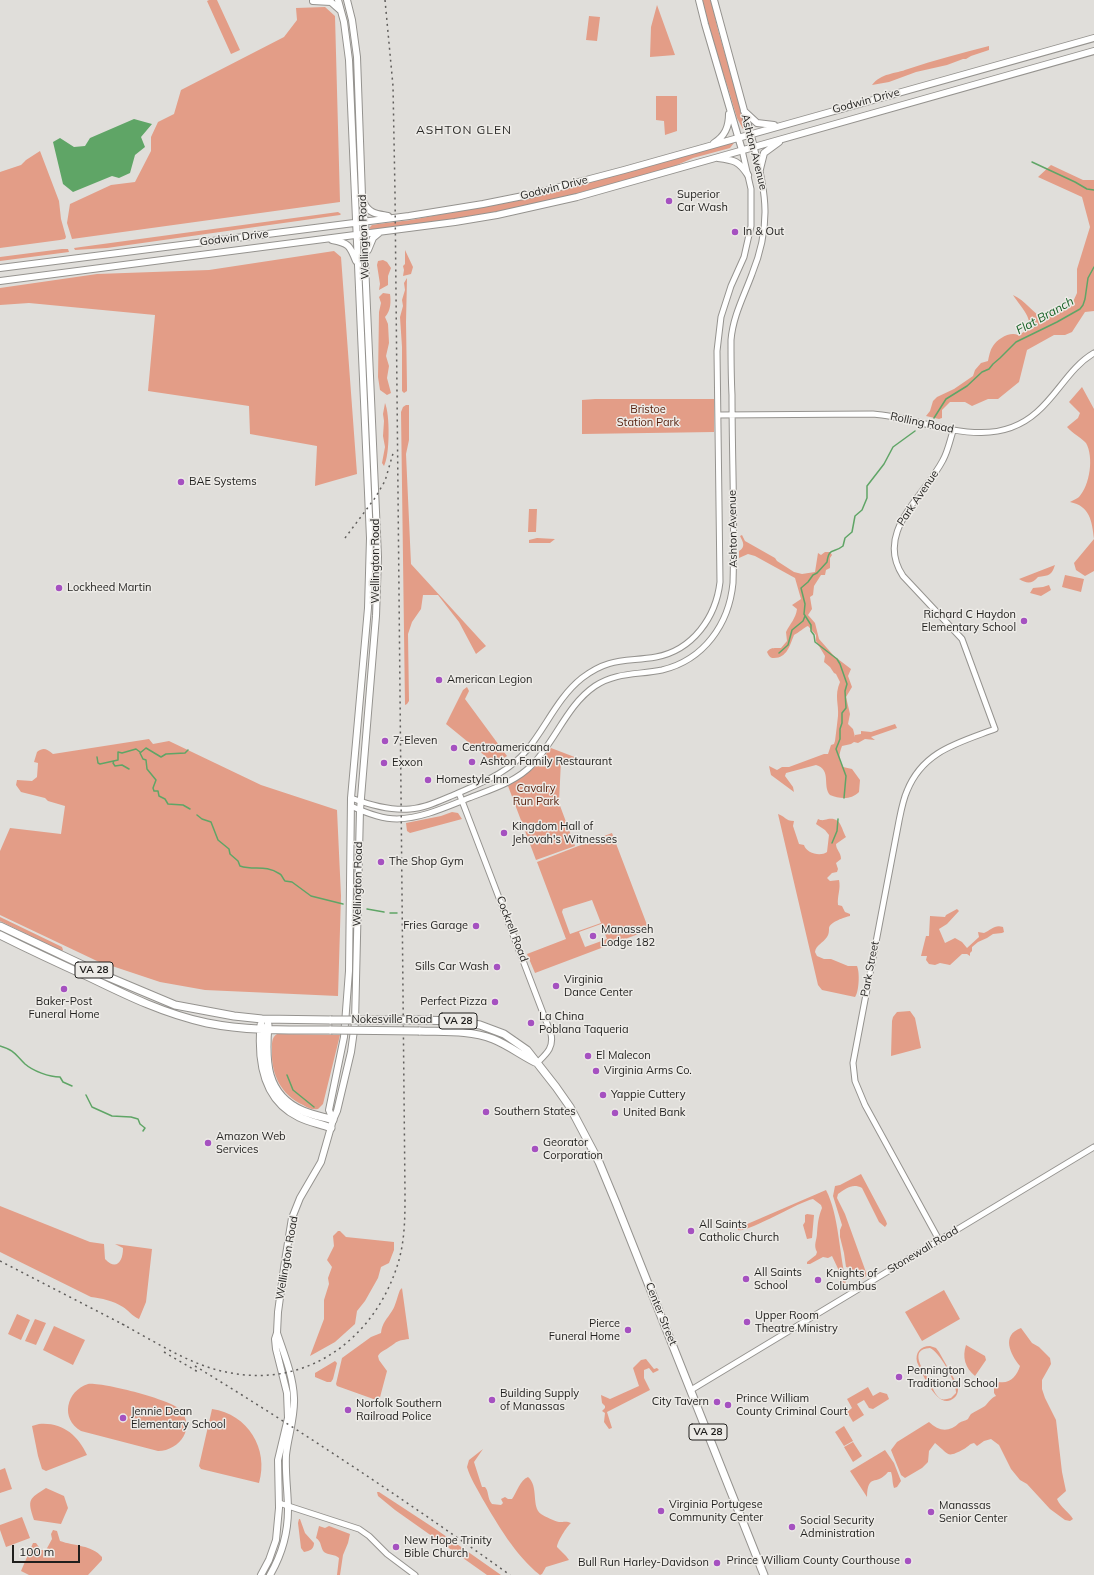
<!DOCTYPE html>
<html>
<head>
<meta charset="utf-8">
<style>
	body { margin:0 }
	#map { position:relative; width:1094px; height:1575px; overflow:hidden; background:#e0deda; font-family:Mulish,sans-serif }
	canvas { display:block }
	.scale { position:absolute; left:12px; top:1545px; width:68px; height:18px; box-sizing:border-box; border:2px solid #201f1d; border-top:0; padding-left:5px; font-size:12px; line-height:14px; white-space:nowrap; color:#201f1d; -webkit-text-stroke:3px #edebe7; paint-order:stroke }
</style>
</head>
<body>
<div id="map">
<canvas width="1094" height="1575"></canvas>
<div class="scale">100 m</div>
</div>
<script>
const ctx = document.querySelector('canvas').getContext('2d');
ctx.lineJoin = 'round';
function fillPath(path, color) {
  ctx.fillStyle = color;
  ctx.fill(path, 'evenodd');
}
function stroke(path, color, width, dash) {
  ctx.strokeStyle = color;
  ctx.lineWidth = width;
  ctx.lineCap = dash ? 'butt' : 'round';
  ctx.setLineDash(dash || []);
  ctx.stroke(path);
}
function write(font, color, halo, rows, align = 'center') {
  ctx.font = font + ' Mulish,sans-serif';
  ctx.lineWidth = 3;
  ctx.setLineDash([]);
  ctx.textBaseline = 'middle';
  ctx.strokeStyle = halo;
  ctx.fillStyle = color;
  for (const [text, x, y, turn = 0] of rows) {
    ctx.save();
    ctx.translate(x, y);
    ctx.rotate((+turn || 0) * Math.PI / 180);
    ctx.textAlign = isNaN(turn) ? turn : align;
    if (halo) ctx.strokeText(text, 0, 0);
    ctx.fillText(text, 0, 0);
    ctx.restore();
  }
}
const green = new Path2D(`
	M209 0H217L240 50 231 54 207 1Z
	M702 0H711L718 30 743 116 744 125 743 129 737 118 728 88 716 52Z
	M657 5 675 55 650 57 651 27Z
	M325 7 335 16 340 202 72 239 67 223 70 204 111 185 135 182 151 151V137L158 122 174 114 181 90 284 37 297 20 296 8Z
	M589 16 600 17 597 41 586 40Z
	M989 46V50L971 56 966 59H963L947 65 916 72 889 82 872 85C881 73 895 74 908 69 935 60 962 53 989 46Z
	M656 96H677V131L665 135 664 121 656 120Z
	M731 142 734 143 730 148 693 158 670 168 545 202 478 216 374 231 369 228 372 225 378 224 411 220 533 197Z
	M40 151 59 201 61 219 66 237 65 239 60 240 0 248V172L21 165 26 160Z
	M1051 165 1083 180H1094V311L1085 312 1072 332 1065 335H1054L1027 350 1019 382 998 399H988L972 406 965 402H950L942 410V418L939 419 926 416 930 411 933 401 937 397 954 389 973 376 975 370 981 363 988 361C989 356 990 350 993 346 997 339 1010 331 1018 335 1042 326 1021 308 1013 295 1026 301 1032 312 1044 319L1048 316V311L1052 308 1055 311 1072 304 1077 293V269L1090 227 1082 197 1038 177Z
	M338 212 341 214 340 215 107 248 75 250 74 248 81 247Z
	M62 249H68L69 252 0 261V257Z
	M405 250 413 267 411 274 403 276 404 270 403 266 405 264Z
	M334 251 341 257 357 474 315 486 317 446 250 434 249 406 148 391 155 315 29 303 0 305V288L97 274 209 270Z
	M383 260 387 262 391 268 388 276V285L379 290 380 284 377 265 378 261Z
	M407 278 406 322 407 387V391L404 393 402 391V347L400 317 403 306 402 300 405 290 404 283Z
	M383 293 390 294C391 301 391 311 385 317L388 324 389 343 386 356 389 366 387 378 391 393 387 395 380 390 378 377 379 312 381 303 379 297Z
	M1082 387 1094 409V571L1085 576 1076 570 1074 563 1094 539C1092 521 1090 506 1070 502 1073 500 1077 499 1079 497 1090 485 1094 457 1086 443 1083 439 1072 433 1067 427L1078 418 1080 413 1069 402Z
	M595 399H714V432L582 434V400Z
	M385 403C390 414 390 455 384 466L382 463 385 447 383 436 384 421 383 414Z
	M406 405H409V440L406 454 411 564 486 646 476 654 459 622 438 595H423L421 609 412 622 408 634 409 701 407 704 405 705 401 412 403 407Z
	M529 509H537L536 532H528Z
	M742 535 745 541 775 558 777 561 794 572 802 574 815 572 818 553 821 555 825 552H830L832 555 830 558V568L826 570 825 575H821L814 586 813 595 810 597 812 609 808 615 815 623 819 639 834 656 851 669 848 676 852 687 846 697 850 714 848 724 853 729 855 737V735L861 734V731L871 732 895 724 897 728 871 737 875 740 865 739 858 743 854 742 851 744 842 746C839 754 838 760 843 767L852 769 860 780 859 792C851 800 840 799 830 795 822 786 832 770 816 765L786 773 785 776 793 787 794 792 771 775 769 766 777 770 782 767H789L824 754H828L831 745 834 744 835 741C836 733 837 725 838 716 839 704 834 696 840 682L836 674 834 673 830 667 824 662 825 656 816 641V635L808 626C805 627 798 633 794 635 790 645 787 658 774 658 770 658 769 656 767 652 770 647 775 648 781 648L787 641 786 632C790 624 796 618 797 609L792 605 801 599 795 578 755 556 748 554 739 558V551C746 547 743 542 740 536Z
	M537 538 555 539 550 543H529V540Z
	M1055 565C1051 577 1048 575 1038 577 1032 584 1027 584 1019 579Z
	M1065 575 1084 579 1081 592 1062 587Z
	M1049 585 1051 590 1041 596 1030 593 1033 588 1043 587Z
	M467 687 469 691 465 699 507 756 495 764 446 724 463 690Z
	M149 739 153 744 169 741 261 785 337 810 341 896 338 996 205 990 160 982 97 961 0 915V851L10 828 61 834 65 806 48 801 45 798 21 792 16 785 17 780 32 781 37 777 38 763 34 762 37 752C44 747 46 749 53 754Z
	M551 748 585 761 583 766 561 760 559 803 575 846 536 860 508 786 534 768Z
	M452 812 458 813 462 819 410 833 407 831 406 823 441 816Z
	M778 814C785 816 785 821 794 821L793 826 799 844 804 845C806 853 820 857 827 852L829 835 825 830 816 824 818 819C822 821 824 820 828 819 841 817 841 828 846 837L836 844C836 850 841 852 841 859L836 863 838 869 837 872 832 873 827 878 830 881 839 880C841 889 837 896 838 905L842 906 845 912 850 914V916C845 917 830 922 829 928 829 931 829 934 827 937 823 943 816 945 815 952L817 956 824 959H831L848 966H857C860 973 859 992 855 997L822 990 818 985Z
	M612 833 649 930 535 973 527 954 566 939 537 862ZM592 900 601 923 570 934 562 912 563 909ZM601 924 607 939 585 947 579 932Z
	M957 909 959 911 947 924 939 929 945 943 955 938 962 942 967 948 979 937 978 932 984 933C991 930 995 924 1003 927L1004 932 1002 933 993 934 987 938 978 942 972 947V951L970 953V956L967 954H962L950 965 940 963 935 965 929 964 926 960 927 956H921L926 936H929L930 916 945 917 946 915Z
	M0 917 58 945 62 947 63 950 62 951 0 921Z
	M910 1011 915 1018 921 1048 891 1056 892 1021 893 1017 897 1012Z
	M277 1034 340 1035 323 1104 318 1109C312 1110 308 1108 303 1105 281 1095 271 1074 272 1051 272 1044 271 1038 277 1034Z
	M861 1174 886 1221 887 1224 885 1227 879 1222 862 1188C852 1183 846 1189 838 1194L837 1198 845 1214 867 1275 863 1279 850 1268 846 1267 844 1253 840 1237V1230L842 1225 833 1196 835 1186 840 1185Z
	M826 1190C839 1215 839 1253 846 1281L845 1284 841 1288V1275L832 1256 828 1258 823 1257 810 1264H807V1262L816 1255 817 1252C813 1245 817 1240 817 1233 818 1223 818 1218 822 1208L821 1205 813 1199C798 1202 748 1233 738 1230V1228Z
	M0 1206 90 1242 104 1244 105 1259C116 1271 123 1262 123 1248L115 1244 152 1249 146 1302 139 1319C132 1316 128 1310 123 1307 114 1301 101 1298 91 1297L0 1252Z
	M807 1214 814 1215 812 1238 807 1239 803 1225 805 1222V1215Z
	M338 1231H340L346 1237 394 1242V1250L389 1263 381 1267 378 1278 365 1301 357 1311 355 1324 335 1342 310 1356 324 1319V1300L329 1284 328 1278 332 1267 327 1260 334 1246 333 1236Z
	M402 1288 409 1339C395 1341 399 1341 388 1348 384 1351 381 1351 378 1356L379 1360 387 1371 379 1401 337 1386 336 1384 342 1358 371 1337 381 1333C382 1323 387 1319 392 1311 396 1305 397 1297 400 1290Z
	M944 1290 960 1319 922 1341 905 1312Z
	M17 1314 30 1320 21 1340 8 1334Z
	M35 1319 46 1323 36 1345 25 1341Z
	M54 1326 85 1340 73 1365 43 1350Z
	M1021 1328 1032 1343 1039 1347 1050 1358 1051 1364 1042 1380V1389L1045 1398 1056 1420 1062 1472 1066 1491 1057 1499C1061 1508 1069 1512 1073 1519L1070 1521 1065 1520 1050 1509 1027 1484 1020 1480 1011 1469 999 1445 991 1439 984 1441 977 1446 974 1443C969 1444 968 1447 964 1449 946 1459 949 1454 935 1443L929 1451 928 1462 922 1468 905 1478 901 1475 891 1450 897 1442 929 1422C939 1432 950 1432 959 1423 962 1421 965 1421 968 1419 969 1417 970 1415 971 1414 975 1411 981 1409 985 1406 989 1402 991 1398 996 1396L994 1393V1389L999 1382C1010 1384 1017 1376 1020 1366 1010 1354 1001 1335 1021 1328Z
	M966 1345 985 1356 986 1360 975 1376C965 1368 962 1357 966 1345Z
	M930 1346 936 1348 939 1352 957 1384C959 1389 958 1395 954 1398 938 1412 922 1373 917 1362 915 1353 920 1346 930 1346ZM930 1348C939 1351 957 1383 956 1393L951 1398C947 1399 944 1400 941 1399 935 1396 932 1386 929 1380 923 1370 908 1349 930 1348Z
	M646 1359 654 1369 657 1368 659 1370 653 1373 649 1368 644 1370V1378L650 1390 607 1412 612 1428 609 1429 604 1422 605 1413 602 1411 605 1408V1406L602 1403 601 1395 610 1399 639 1386 633 1368 641 1360Z
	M335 1361 337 1363 333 1379 331 1382H327L315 1377V1373Z
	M88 1384C101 1382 169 1399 179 1409 197 1426 180 1451 158 1451L81 1431C60 1419 66 1391 88 1384Z
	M868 1387 873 1396 880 1392 887 1394 889 1399 873 1409 869 1408 864 1400 857 1404 864 1415 853 1422 847 1412 852 1408 847 1399Z
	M212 1409C248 1414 269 1449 259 1483L201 1469 199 1466Z
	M39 1424C62 1422 78 1435 87 1455L46 1471 42 1469 38 1456 32 1426Z
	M844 1426 853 1441 844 1446 835 1432Z
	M853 1442 862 1456 853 1462 844 1447Z
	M483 1449 474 1462 482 1487H485C489 1491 487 1498 492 1504L501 1505 503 1503 501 1499 505 1497 508 1499H512C517 1492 520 1480 528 1477 539 1486 531 1507 541 1514 546 1517 554 1521 559 1522 564 1522 567 1521 571 1523 567 1526 557 1542 557 1547L566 1556 569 1560 546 1567 542 1574 540 1575C515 1555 498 1525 482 1498 477 1488 470 1478 467 1467L469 1460Z
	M885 1450 894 1463 901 1481 897 1487 894 1488C892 1482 893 1478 891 1472H888C876 1487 868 1472 867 1497L850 1471Z
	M5 1468 12 1489 0 1493V1470Z
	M46 1488 64 1496 68 1508 61 1524 34 1520C27 1499 29 1499 46 1488Z
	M377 1492H379L437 1530 501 1575H487L395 1510 378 1496Z
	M22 1517 30 1538 6 1547 0 1530V1525Z
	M299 1519H300L305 1533 314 1543C314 1549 310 1551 304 1552L301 1548 298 1523Z
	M319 1526 325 1528 329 1526 350 1534 348 1543 343 1555 340 1575H337L339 1558C335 1554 328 1555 324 1552 320 1547 322 1542 316 1538Z
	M53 1530 57 1531 60 1541C74 1546 92 1545 102 1557V1560L88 1575H29L21 1571 33 1543H36L41 1550H46L52 1539 51 1534Z`);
const water = new Path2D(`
	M134 119 152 124 141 137 145 147 135 155 130 173 119 178 112 176 73 192 63 184 53 142 60 138 74 147 85 146 90 138Z`);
const stream = new Path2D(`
	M1032 162 1075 182 1087 189 1094 190
	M934 418 946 399 967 386 982 372 989 369 993 364 1000 358 1016 342 1057 322 1080 309 1083 305 1085 299 1088 278 1094 267
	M779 653 788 645 792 630 803 621 805 616
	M188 750 185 753 166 754 161 757 146 748 140 753 143 759 146 760 147 769 156 780 153 788 154 791H158L159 796 165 799 168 804 183 805 190 809
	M97 757 98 763 100 764 118 760V752L122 753 136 749 140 752
	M114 761 113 763 115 766 122 765 129 769
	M844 798 846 776 836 749 840 739V729L842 723V713L846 708 845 691 847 684 840 664 837 659 815 642 814 635 811 631V625L804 614 805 604 801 588 808 582 813 575 817 573 827 562C829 547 833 554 843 546L845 538 852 532 855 516 862 510 867 498V486L884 464 893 447 915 431
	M197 815 202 819 211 822 218 840 229 849 230 854 238 861 240 866C255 871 264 864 280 874 282 875 283 879 285 881L292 882 311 896 343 904
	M832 843 837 831 838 819
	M367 909 384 912
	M390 913H397
	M0 1046C14 1050 15 1054 25 1064 33 1071 49 1077 60 1077L63 1082 72 1086
	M287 1075 293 1090 314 1107
	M86 1095 92 1107 112 1116 131 1117 138 1119 140 1124 145 1128 143 1131`);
const minor = new Path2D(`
	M718 415 873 414C927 418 989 455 1037 412 1058 394 1070 367 1094 353
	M459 793 551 1034C554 1048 546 1054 537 1063
	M351 798C370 805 390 811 410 809 426 808 441 800 456 794 483 782 508 773 527 750 546 727 558 697 582 678 609 657 626 662 656 657 693 650 716 617 720 582L717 351 721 317 731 286 744 257 751 226V189L742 150
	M351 806C366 813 381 819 397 819 423 818 446 807 469 798 492 789 516 782 533 764 556 740 567 705 595 686 616 672 638 675 662 670 704 660 729 624 733 583 735 520 732 457 732 395 731 376 731 358 731 340 733 316 744 296 752 274 771 227 767 194 754 147
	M939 1240 865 1105 855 1081 853 1063 899 821C901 811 903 800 907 791 923 751 958 743 995 729L962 639 903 576C874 532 924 497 943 460 948 451 950 440 953 431
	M691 1390 1094 1147
	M279 1503 359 1529 369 1536 387 1554 415 1575`);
const major = new Path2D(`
	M699 0 705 24 742 150
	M714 0 754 147
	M313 1 331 2 340 10
	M744 111 757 123 774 125
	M714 143C725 136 729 127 729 114
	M718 158C734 160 739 161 748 175
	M760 169 764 153 779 142
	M364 203C369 214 378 214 388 216
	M332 240C349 243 350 246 356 261
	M368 250 373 238 379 233
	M0 268 409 216 483 204 533 194 624 170 1094 38
	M0 281 455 222 497 215 577 197 1094 51
	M333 1120 329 1110 344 1037 349 971 351 798 368 608 370 538 349 60 344 22 338 0
	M261 1575 269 1560 276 1540 279 1508 278 1460 288 1418 287 1393 276 1349 275 1339 277 1333 278 1312 285 1261 292 1218 300 1198 321 1162 333 1120 337 1111 351 1052 355 1023 360 810 376 616 378 557 365 263 366 234 362 196 357 57 352 20 347 0
	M270 1575C281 1556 288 1533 288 1510 288 1492 285 1474 286 1455 288 1436 295 1417 294 1398 293 1375 284 1354 277 1333`);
const highway = new Path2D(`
	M0 926 106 976 175 1005 234 1016 262 1019 331 1020
	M0 935C30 950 60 964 91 978 128 996 165 1014 207 1023 247 1031 289 1030 331 1030
	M419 1020 457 1021 480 1025 504 1034 527 1050 556 1087 570 1107 599 1162 616 1203 764 1575
	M261 1025C258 1061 263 1100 299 1117 309 1122 321 1124 331 1128
	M268 1025C265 1060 265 1095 303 1111 312 1115 323 1117 333 1120
	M419 1031C444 1032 469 1030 493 1039 508 1045 521 1055 535 1062`);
const rail = new Path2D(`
	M345 538 375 498 385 481 394 450
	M0 1261 126 1326
	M122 1324C154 1341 190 1365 226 1372 308 1390 377 1337 399 1260 405 1238 405 1216 405 1193L395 193 393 86 385 0
	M164 1352 198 1372
	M195 1366C303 1432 407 1501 510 1575`);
const highwayBridge = new Path2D(`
	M331 1020H419
	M331 1030 419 1031`);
const markers = [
	[669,201,4,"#a551c0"],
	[735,232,4,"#a551c0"],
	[181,482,4,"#a551c0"],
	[59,588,4,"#a551c0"],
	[1024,621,4,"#a551c0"],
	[439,680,4,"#a551c0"],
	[385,741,4,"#a551c0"],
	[454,748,4,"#a551c0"],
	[472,762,4,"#a551c0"],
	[384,763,4,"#a551c0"],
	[428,780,4,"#a551c0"],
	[504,833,4,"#a551c0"],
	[381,862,4,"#a551c0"],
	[476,926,4,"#a551c0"],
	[593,936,4,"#a551c0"],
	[497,967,4,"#a551c0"],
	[556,986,4,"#a551c0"],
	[64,989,4,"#a551c0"],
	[495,1002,4,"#a551c0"],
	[531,1023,4,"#a551c0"],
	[588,1056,4,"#a551c0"],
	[596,1071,4,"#a551c0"],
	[603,1095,4,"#a551c0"],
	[486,1112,4,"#a551c0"],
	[615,1113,4,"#a551c0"],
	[208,1143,4,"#a551c0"],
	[535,1149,4,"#a551c0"],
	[691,1231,4,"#a551c0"],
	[746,1279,4,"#a551c0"],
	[818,1280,4,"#a551c0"],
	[747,1322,4,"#a551c0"],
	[628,1330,4,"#a551c0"],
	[899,1377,4,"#a551c0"],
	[492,1400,4,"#a551c0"],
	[717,1402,4,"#a551c0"],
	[728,1405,4,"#a551c0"],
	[348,1410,4,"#a551c0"],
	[123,1418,4,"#a551c0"],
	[661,1511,4,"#a551c0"],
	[931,1512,4,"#a551c0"],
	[792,1527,4,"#a551c0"],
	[396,1547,4,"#a551c0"],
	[908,1561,4,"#a551c0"],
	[717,1563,4,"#a551c0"]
];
const shields = [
	[94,970,38],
	[458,1021,38],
	[708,1432,38]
];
const shieldNames = [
	["VA 28",94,970],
	["VA 28",458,1021],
	["VA 28",708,1432]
];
const streetNames = [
	["Godwin Drive",866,101,-15],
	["Ashton Avenue",754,152,76],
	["Godwin Drive",554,188,-14],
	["Wellington Road",364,237,-92],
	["Godwin Drive",234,238,-7],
	["Rolling Road",922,423,12],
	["Park Avenue",918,498,-56],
	["Ashton Avenue",733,529,-91],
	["Wellington Road",376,561,-90],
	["Wellington Road",358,884,-89],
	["Cockrell Road",512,929,69],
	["Park Street",870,969,-79],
	["Nokesville Road",392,1020],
	["Stonewall Road",923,1250,-31],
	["Wellington Road",287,1258,-80],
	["Center Street",661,1314,68]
];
const poiNames = [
	["Superior",677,195],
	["Car Wash",677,208],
	["In & Out",743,232],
	["BAE Systems",189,482],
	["Lockheed Martin",67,588],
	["Richard C Haydon",1016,615,"right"],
	["Elementary School",1016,628,"right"],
	["American Legion",447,680],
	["7-Eleven",393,741],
	["Centroamericana",462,748],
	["Ashton Family Restaurant",480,762],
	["Exxon",392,763],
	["Homestyle Inn",436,780],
	["Kingdom Hall of",512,827],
	["Jehovah's Witnesses",512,840],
	["The Shop Gym",389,862],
	["Fries Garage",468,926,"right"],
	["Manasseh",601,930],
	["Lodge 182",601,943],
	["Sills Car Wash",489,967,"right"],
	["Virginia",564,980],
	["Dance Center",564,993],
	["Baker-Post",64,1002,"center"],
	["Funeral Home",64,1015,"center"],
	["Perfect Pizza",487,1002,"right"],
	["La China",539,1017],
	["Poblana Taqueria",539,1030],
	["El Malecon",596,1056],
	["Virginia Arms Co.",604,1071],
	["Yappie Cuttery",611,1095],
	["Southern States",494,1112],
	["United Bank",623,1113],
	["Amazon Web",216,1137],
	["Services",216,1150],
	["Georator",543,1143],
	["Corporation",543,1156],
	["All Saints",699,1225],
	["Catholic Church",699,1238],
	["All Saints",754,1273],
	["School",754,1286],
	["Knights of",826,1274],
	["Columbus",826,1287],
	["Upper Room",755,1316],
	["Theatre Ministry",755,1329],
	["Pierce",620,1324,"right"],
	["Funeral Home",620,1337,"right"],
	["Pennington",907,1371],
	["Traditional School",907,1384],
	["Building Supply",500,1394],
	["of Manassas",500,1407],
	["Prince William",736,1399],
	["County Criminal Court",736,1412],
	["City Tavern",709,1402,"right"],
	["Norfolk Southern",356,1404],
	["Railroad Police",356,1417],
	["Jennie Dean",131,1412],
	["Elementary School",131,1425],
	["Virginia Portugese",669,1505],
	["Community Center",669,1518],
	["Manassas",939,1506],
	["Senior Center",939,1519],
	["Social Security",800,1521],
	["Administration",800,1534],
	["New Hope Trinity",404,1541],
	["Bible Church",404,1554],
	["Prince William County Courthouse",900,1561,"right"],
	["Bull Run Harley-Davidson",709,1563,"right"]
];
const parkNames = [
	["Bristoe",648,410],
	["Station Park",648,423],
	["Cavalry",536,789],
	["Run Park",536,802]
];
const neighbourhoodNames = [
	["ASHTON GLEN",464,130]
];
const waterNames = [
	["Flat Branch",1045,316,-29]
];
fillPath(green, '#e39d87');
fillPath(water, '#5fa566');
stroke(stream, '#5fa566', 1.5);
stroke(minor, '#95938f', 7);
stroke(major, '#95938f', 8);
stroke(highway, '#95938f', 9);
stroke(minor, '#fff', 5);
stroke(major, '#fff', 6);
stroke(highway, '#fff', 7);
stroke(rail, '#605e5c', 1.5, [2, 4]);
stroke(highwayBridge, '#95938f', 9, []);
stroke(highwayBridge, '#fff', 7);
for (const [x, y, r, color] of markers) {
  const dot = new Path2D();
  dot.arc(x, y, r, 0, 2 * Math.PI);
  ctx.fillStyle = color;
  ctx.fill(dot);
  stroke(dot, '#edebe7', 1.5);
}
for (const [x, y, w] of shields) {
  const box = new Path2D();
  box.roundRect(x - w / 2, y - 8, w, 16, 3);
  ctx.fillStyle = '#edebe7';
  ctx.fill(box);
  stroke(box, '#201f1d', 1);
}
write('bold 10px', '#201f1d', null, shieldNames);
write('11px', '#201f1d', '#edebe7', streetNames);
write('11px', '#201f1d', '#edebe7', poiNames, 'left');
write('11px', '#551e0b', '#edebe7', parkNames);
ctx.letterSpacing = '1px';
write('12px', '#2b2a27', '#edebe7', neighbourhoodNames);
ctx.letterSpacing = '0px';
write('italic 12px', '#166125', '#edebe7', waterNames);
</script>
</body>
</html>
